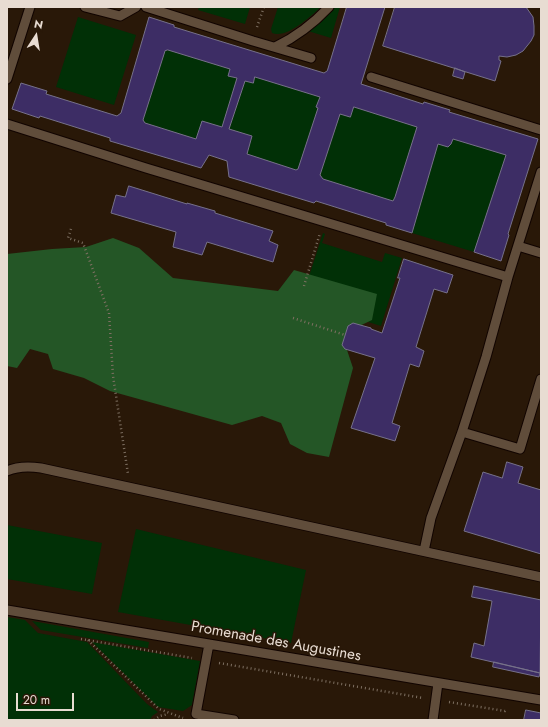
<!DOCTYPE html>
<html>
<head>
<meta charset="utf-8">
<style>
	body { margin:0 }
	#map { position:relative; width:548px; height:727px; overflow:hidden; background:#291808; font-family:Jost,sans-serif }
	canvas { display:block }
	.frame { position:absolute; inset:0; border:8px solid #e8dcd2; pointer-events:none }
	.north { position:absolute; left:16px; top:16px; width:40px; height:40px; -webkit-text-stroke:3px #291808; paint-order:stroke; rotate:12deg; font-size:11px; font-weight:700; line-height:16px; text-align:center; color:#e8dcd2 }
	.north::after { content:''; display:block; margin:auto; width:14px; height:18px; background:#e8dcd2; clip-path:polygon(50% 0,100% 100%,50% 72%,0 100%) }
	.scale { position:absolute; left:16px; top:693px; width:58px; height:18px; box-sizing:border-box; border:2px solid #e8dcd2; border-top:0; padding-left:5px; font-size:12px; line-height:14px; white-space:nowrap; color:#e8dcd2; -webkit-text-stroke:3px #291808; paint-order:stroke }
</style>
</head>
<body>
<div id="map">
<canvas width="548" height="727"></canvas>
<div class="frame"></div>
<div class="north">N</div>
<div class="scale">20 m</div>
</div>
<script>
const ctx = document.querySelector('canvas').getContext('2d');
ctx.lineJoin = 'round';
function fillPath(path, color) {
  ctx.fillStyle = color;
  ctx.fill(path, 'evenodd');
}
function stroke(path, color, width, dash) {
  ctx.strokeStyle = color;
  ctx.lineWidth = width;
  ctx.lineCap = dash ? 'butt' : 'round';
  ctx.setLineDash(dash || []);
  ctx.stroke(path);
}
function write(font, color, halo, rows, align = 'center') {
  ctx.font = font + ' Jost,sans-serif';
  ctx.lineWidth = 3;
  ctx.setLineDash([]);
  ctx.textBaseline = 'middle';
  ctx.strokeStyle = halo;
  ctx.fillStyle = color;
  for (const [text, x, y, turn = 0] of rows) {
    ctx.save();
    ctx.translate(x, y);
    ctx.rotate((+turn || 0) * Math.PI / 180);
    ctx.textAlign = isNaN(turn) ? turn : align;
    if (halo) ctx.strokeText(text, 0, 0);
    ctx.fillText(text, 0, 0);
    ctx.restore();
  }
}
const green = new Path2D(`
	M199 7H250L245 24 198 10Z
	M278 7H321C311 16 287 39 272 33L271 29Z
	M333 7H340L331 38 308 31 319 24Z
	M78 17 136 35 114 105 56 87Z
	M168 50 230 69 229 76 237 78 222 127 196 139 145 123 143 120 165 51Z
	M255 77 320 97 316 107 318 108 298 169 296 170 247 154 252 136 229 129 245 81 253 83Z
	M354 107 417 127 395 197 393 201 323 179 320 175 340 114 350 116Z
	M453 139 506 155 474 252 412 233 438 144 448 147 451 144Z
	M323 233 325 234 322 243 382 262 385 253 402 258 381 326 301 301Z
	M7 525 102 543 92 594 7 579Z
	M136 529 306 570 291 643 118 612Z
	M7 617 25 620 38 633 87 642 147 704 158 712 152 716 150 720H7Z
	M32 621 149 642 148 648 41 630Z
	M92 642 200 661 192 705 183 711 158 707Z`);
const forest = new Path2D(`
	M113 238 139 248 173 278 278 291 294 270 377 294 372 320 351 330 345 344 353 368 329 457 307 453 290 444 281 423 262 416 232 425 110 391 84 378 53 369 48 354 30 349 17 368 7 366V254L52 249 86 247Z`);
const building = new Path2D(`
	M347 7H385L361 84 423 104 424 102 450 110 449 112 538 139 508 234 509 235 501 261 474 252 506 155 453 139 451 144 448 147 438 144 412 233 386 225V223L316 201 314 203 229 177 227 161 209 155 201 168 110 141V138L40 116 39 118 12 109 21 83 47 91 46 94 117 116 121 113 149 17 174 25V27L324 73 327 71ZM168 50 230 69 228 76 237 78 222 127 202 121 196 139 145 123 143 120 165 51ZM255 77 320 97 316 107 318 108 298 169 296 170 247 154 252 136 229 129 245 81 253 83ZM354 107 417 127 395 197 393 201 323 179 320 175 340 114 350 117Z
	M395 7H526L533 17 534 26V35L531 41 523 51 516 55 507 57 499 56V60L501 61 495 81 383 46Z
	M455 68 465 72 463 79 453 76Z
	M129 186 187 204V203L215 211V213L273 231 269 241 278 245 273 262 207 242 202 255 173 247 176 232 111 213 116 195 125 197Z
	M404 259 453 275 447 293 434 289 416 347 424 351 419 367 410 364 392 423 400 426 395 441 351 428 375 358 345 349 342 345 348 326 353 323 371 328V329L382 333 400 278H398Z
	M507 462 523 467 518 483 541 490V554L464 531 483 472 502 478Z
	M474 586 541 600 540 673 471 657 474 643 484 646 492 601 472 597Z
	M494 662 540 673 539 677 493 667Z
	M526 710 541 713V720H524Z`);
const path = new Path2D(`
	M257 27 264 7
	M71 229 68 238 83 243 109 313 113 376 128 474
	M304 286 320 233
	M293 318 345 335
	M81 639 192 658
	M88 640 159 709 183 718
	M219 663 423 698
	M449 702 505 711 507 709
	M154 720 160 716 168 714`);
const service = new Path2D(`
	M85 7 120 16 136 7
	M146 7 253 41 311 58
	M275 47C296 37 313 24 329 7
	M371 77 541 130
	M7 79 30 7
	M7 124 146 168 508 277
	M518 246 541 253
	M462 432 520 449 541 379
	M7 471C18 466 28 466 41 468L541 577
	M424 551 431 518 462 432 486 357 508 277 541 172
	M7 610 541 700
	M209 644 196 714 234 720
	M433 720 438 683`);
const streetNames = [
	["Promenade des Augustines",276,642,10]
];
fillPath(green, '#013006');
fillPath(forest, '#245626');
fillPath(building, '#3d2d65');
stroke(building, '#76718a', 1);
stroke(service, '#110400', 11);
stroke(path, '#7e7062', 2.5, [1, 3]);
stroke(service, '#604d3b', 9);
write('15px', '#e8dcd2', '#291808', streetNames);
</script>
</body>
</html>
